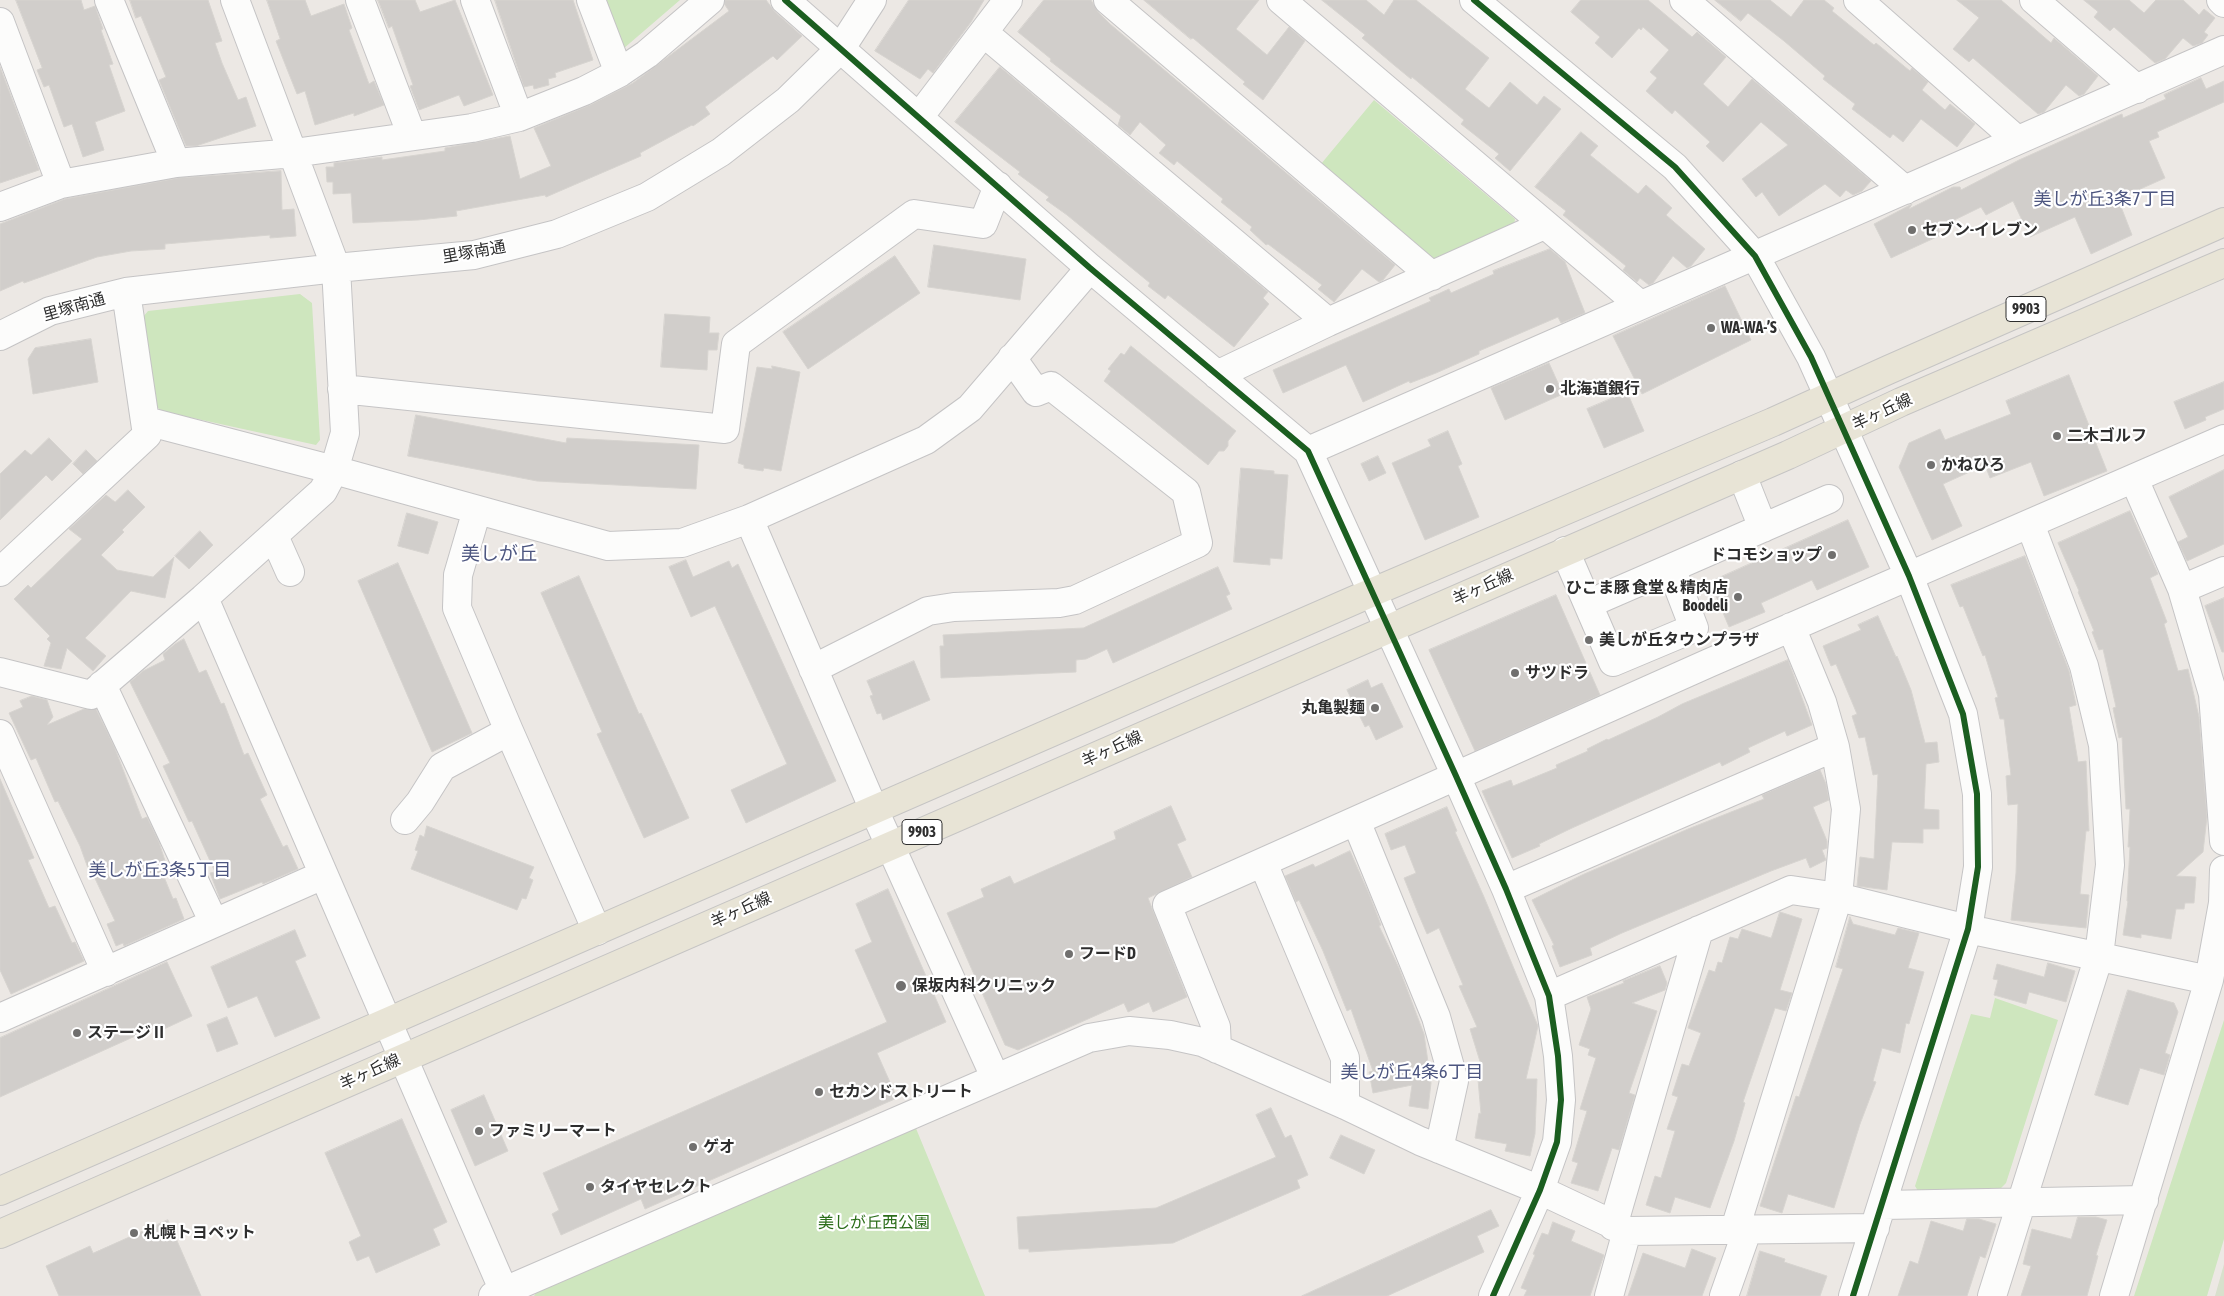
<!DOCTYPE html>
<html>
<head>
<meta charset="utf-8">
<style>
	body { margin:0 }
	canvas { display:block; background:#ece8e4 }
</style>
</head>
<body>
<canvas width="2224" height="1296"></canvas>
<script>
const ctx = document.querySelector('canvas').getContext('2d');
ctx.lineJoin = 'round';
function fillPath(path, color) {
  ctx.fillStyle = color;
  ctx.fill(path, 'evenodd');
}
function stroke(path, color, width, dash) {
  ctx.strokeStyle = color;
  ctx.lineWidth = width;
  ctx.lineCap = dash ? 'butt' : 'round';
  ctx.setLineDash(dash || []);
  ctx.stroke(path);
}
function write(font, color, halo, rows, align = 'center') {
  ctx.font = font + ' "Asap Condensed","Noto Sans JP",sans-serif';
  ctx.lineWidth = 4.5;
  ctx.setLineDash([]);
  ctx.textBaseline = 'middle';
  ctx.strokeStyle = halo;
  ctx.fillStyle = color;
  for (const [text, x, y, turn = 0] of rows) {
    ctx.save();
    ctx.translate(x, y);
    ctx.rotate((+turn || 0) * Math.PI / 180);
    ctx.textAlign = isNaN(turn) ? turn : align;
    if (halo) ctx.strokeText(text, 0, 0);
    ctx.fillText(text, 0, 0);
    ctx.restore();
  }
}
const green = new Path2D(`
	M598 0H680L623 49Z
	M1374 100 1515 219 1514 227 1441 261 1432 258 1321 164Z
	M300 294 312 303 320 440 316 445 161 411 152 401 143 317 148 311Z
	M1995 998 2058 1020 2006 1183 2001 1188 1918 1191 1915 1186 1971 1014 1990 1018Z
	M2224 1020V1239L2207 1296H2134Z
	M915 1126 985 1296H534L538 1290Z`);
const cemetery = new Path2D(`
	M2224 1264V1296H2215Z`);
const building = new Path2D(`
	M16 0H81L84 10 95 6 103 29 101 30 113 64 109 65 125 111 95 122 104 150 83 157 72 124 64 127 49 85 44 87 37 70 42 68Z
	M130 0H208L222 41 215 43 222 63 238 100 246 97 256 126 196 146H186L159 80 166 77 141 16 136 18Z
	M267 0H305L311 16 344 4 352 28 349 30 369 84 374 81 384 105 354 116V113L315 125 305 91 297 94 287 69 276 41 280 39Z
	M378 0H415L420 12 455 0 493 95 464 106 459 95 419 110 410 86 413 85 392 26 389 28Z
	M495 0H573L593 60 555 73 556 77 548 79 549 85 534 89 533 85 524 87Z
	M725 0H766L775 12 802 36 777 60 773 56 705 107 710 114 693 126 692 125 640 153 641 156 546 197 545 195 456 211 457 216 418 220 353 223 351 193 333 194V182H327L326 167H334V163L382 157V160L445 151V148L510 136 520 179 551 166 534 128 590 105 633 83 729 11 725 5Z
	M909 0H984L971 22 933 73 928 69 920 79 875 51Z
	M1044 0H1091L1098 12 1110 24 1395 265 1383 280 1379 282 1362 269 1334 302 1318 289 1322 285 1268 244 1266 245 1250 230 1252 227 1221 202 1223 199 1177 161 1174 165 1159 153 1166 145 1140 122 1130 135 1118 125 1121 116 1050 61 1051 59 1018 32Z
	M1144 0H1259L1236 29 1267 55 1289 27 1305 41 1263 100 1243 84 1245 82 1193 38 1191 39Z
	M1322 0H1366L1384 15 1394 0H1416L1489 58 1465 89 1489 108 1510 82 1537 105 1544 96 1561 109 1510 171 1495 158 1499 154 1461 124 1464 120 1412 77 1411 79 1394 65 1362 38 1365 35Z
	M1581 0H1648L1692 37 1697 32 1726 57 1703 84 1728 107 1752 79 1871 181 1862 191 1853 195 1846 190 1840 197 1825 184 1779 216 1762 192 1756 197 1742 179 1788 145 1761 122 1723 162 1706 146 1710 142 1675 110 1672 114 1646 91 1657 78 1650 72 1669 50 1643 27 1641 30 1639 28 1612 58 1595 43 1600 37 1571 12Z
	M1715 0H1770L1791 17 1804 0H1824L1834 8 1832 11 1874 45 1876 43 1910 71 1912 68 1928 82 1922 90 1945 110 1950 104 1975 124 1957 147 1921 119 1903 142 1893 134 1890 138 1852 109 1855 104 1823 79 1825 76 1784 41 1748 13 1741 21Z
	M1957 0H2001L2051 43 2054 38 2098 76 2084 94 2079 96 2066 85 2044 112 2038 114 1973 58 1969 62 1953 49 1979 18Z
	M2084 0H2129L2144 13 2156 0H2183L2199 15 2204 9 2215 18 2204 32 2208 35 2202 43 2193 46 2183 38 2165 59 2155 63 2114 27 2110 31 2094 17 2098 12Z
	M0 67 39 170 0 183Z
	M1000 67 1268 292 1263 298 1269 304 1234 347 1168 295 1165 299 1148 286 1150 283 1067 215 1046 200 1049 197 1018 174 1020 172 955 122Z
	M2201 78 2206 89 2224 81V102L2157 132 2159 137 2149 141 2165 178 2118 199 2132 235 2091 254 2075 217 2030 237 2013 201 1986 215 1981 207 1938 228 1941 235 1891 258 1874 224 1912 204 1909 209 1953 187H1960L1961 190 2019 160 2117 116 2122 114 2123 118 2166 99 2164 95Z
	M1581 132 1598 146 1590 155 1638 194 1646 185 1672 208 1666 215 1705 249 1691 266 1687 268 1673 256 1653 283 1649 285 1640 278 1637 282 1623 270 1626 266 1563 215 1566 211 1535 187Z
	M281 171 282 210 294 209 296 236 270 238V235L165 244V249L131 251 97 257 24 283 23 281 0 291V224L65 199 178 178Z
	M934 245 1026 259 1020 300 928 287Z
	M1550 249 1565 262 1585 313 1561 323 1558 317 1479 351V354L1436 373 1410 383 1409 381 1363 402 1346 365 1283 393 1273 370 1431 301 1429 298 1449 289 1451 293 1494 274 1493 271Z
	M895 256 920 293 808 369 783 332Z
	M1725 286 1751 340 1642 394 1613 336Z
	M665 314 710 317 709 333H719L717 350H708L707 370 661 367Z
	M91 339 98 382 33 394 28 359 35 348Z
	M1131 346 1236 431 1228 441V446L1224 451H1219L1208 465 1104 381 1111 371 1108 369 1121 353 1124 355Z
	M1549 363 1563 394 1505 420 1491 388Z
	M772 366 800 372 781 471 764 468 763 471 744 468V465L738 463 757 367 772 369Z
	M2069 375 2107 471 2044 496 2031 462 1990 478 1985 465 1943 484 1962 526 1932 540 1899 467 1909 443 1940 429 1945 440 2011 414 2006 401Z
	M2224 382V409L2205 417 2206 420 2185 429 2174 402Z
	M1627 392 1644 431 1604 448 1587 409Z
	M416 415 566 443 567 438 699 445 696 489 537 481 408 456Z
	M1448 431 1462 464 1458 466 1479 517 1425 540 1392 463 1431 446 1428 440Z
	M49 438 72 461 52 481 46 475 0 520V474L25 450 31 455Z
	M86 450 97 461 83 474 73 464Z
	M1378 456 1386 473 1369 481 1361 464Z
	M1241 468 1274 471V474L1288 475 1282 559 1270 558V565L1234 562Z
	M2224 470V544L2187 561 2178 542 2188 537 2169 497Z
	M128 490 145 507 122 530 124 532 101 555 117 570 153 577 174 557 165 598 131 591 85 638 106 656 93 671 67 648 61 669 44 666 51 643 47 639 50 636 14 599 28 585 31 588 82 539 69 529 106 495 115 502Z
	M2130 511 2158 574 2150 578 2167 622 2164 624 2178 671 2188 669 2199 717 2207 817 2203 852 2176 876 2196 877 2194 903H2185L2184 909H2176L2171 939 2141 934V938L2123 935 2128 901H2127L2130 847H2128L2130 809H2126L2122 737 2119 738 2113 708 2116 707 2103 649 2099 650 2092 632 2094 631 2078 592 2079 591 2058 543Z
	M407 513 438 522 428 554 398 546Z
	M1848 520 1869 567 1817 590 1812 580 1761 603 1765 612 1729 627 1710 582Z
	M200 531 213 545 189 569 175 556Z
	M2025 556 2069 671 2076 705 2069 707 2078 762 2086 761 2089 831H2086L2080 894 2089 895 2086 928 2011 920 2016 873 2018 804 2008 805 2006 776 2011 775 2004 719H2000L1995 698 1998 697 1985 655 1983 656 1963 606 1960 607 1951 585Z
	M686 560 693 577 729 561 732 568 738 564 836 781 746 823 731 790 787 764 715 606 691 617 669 567Z
	M398 563 472 733 432 752 358 581Z
	M1218 567 1230 594 1226 596 1232 609 1113 663 1107 649 1086 659 1076 660V672L941 678 940 646H944L943 635 1083 628Z
	M579 576 639 714 641 713 689 818 644 838 597 734 602 732 541 593Z
	M1556 595 1600 695 1475 751 1429 650Z
	M2224 598V652H2222L2205 606Z
	M1878 616 1896 657 1897 656 1911 690 1925 743 1937 742 1939 762 1926 764 1924 809 1939 810V829H1923V843L1892 842 1887 890 1857 886 1860 857 1874 859 1878 774 1873 775 1865 737 1859 738 1852 716 1857 714 1836 664 1831 666 1823 646 1861 630 1858 625Z
	M184 639 199 673 206 670 221 704 224 703 244 755 248 753 267 795 260 799 283 847 287 845 298 869 263 884 262 882 220 899 210 873 215 872 192 821 189 822 163 766 170 763 130 682 143 671 165 660 163 654 175 644Z
	M1788 660 1812 725 1787 736 1785 731 1748 748 1750 752 1722 766 1720 762 1572 828 1539 844 1540 846 1512 858 1482 791 1511 780 1513 786 1557 768 1556 765 1588 751 1587 749 1607 739 1608 740 1658 717 1682 704Z
	M914 661 930 700 883 720 881 713 877 714 870 696 873 695 867 681Z
	M1368 680 1371 688 1382 683 1403 727 1376 740 1369 725 1365 727 1347 690Z
	M32 696 47 700 53 717 47 725 84 709H96L114 746 142 819 147 817 159 842 166 864 160 867 173 899 176 898 184 919 124 946 123 943 116 946 107 924 115 921 91 870 89 871 80 846 58 801 55 802 36 758 31 760 9 713 23 707 20 701Z
	M1820 770 1826 784 1829 800 1813 807 1827 841V848L1822 850 1826 860 1810 868 1806 858 1771 871 1622 933 1590 948 1592 955 1560 967 1552 946 1554 945 1532 900 1582 875 1688 829 1764 799 1762 795Z
	M0 779 34 858 28 860 49 908 55 906 72 943 75 942 84 961 11 994 0 970Z
	M1171 806 1186 840 1177 844 1192 877 1148 898 1187 997 1153 1012 1149 1002 1128 1012 1124 1003 1018 1050 1005 1045 947 913 984 897 981 889 1010 876 1014 884 1116 839 1114 832Z
	M1447 807 1457 831 1455 832 1484 897 1538 1026 1526 1079H1537L1535 1134 1530 1156 1505 1151 1507 1144 1475 1138 1479 1113 1481 1114 1477 1068H1482L1470 1029 1477 1027 1459 986 1463 985 1439 928 1427 934 1418 913 1404 878 1416 873 1405 845 1391 850 1385 834Z
	M427 826 534 867 529 878 533 880 526 899 522 898 517 910 411 869 418 851 415 850 420 835 424 837Z
	M1350 851 1369 894 1381 925 1379 926 1399 968 1424 1034 1431 1083 1428 1109 1409 1106 1412 1085 1373 1093 1369 1072 1373 1071 1351 1009 1347 1011 1323 951 1299 900 1296 902 1285 876 1313 864 1315 867Z
	M888 889 946 1022 877 1053 897 1098 645 1209 641 1199 561 1235 552 1214 559 1210 543 1173 887 1022 855 950 872 942 856 904Z
	M1780 912 1802 919 1780 990 1792 993 1786 1011 1775 1008 1743 1102 1745 1103 1734 1141 1710 1208 1675 1197 1670 1213 1646 1205 1655 1176 1661 1178 1675 1131 1667 1129 1678 1097 1672 1095 1682 1064 1689 1066 1701 1033 1688 1028 1709 970 1715 972 1718 962 1722 963 1730 937 1738 939 1742 929 1771 938Z
	M1850 917 1853 924 1895 935 1898 928 1919 933 1908 968 1924 972 1909 1024 1906 1023 1900 1053 1882 1048 1873 1081 1876 1082 1860 1124 1834 1208 1788 1194 1782 1213 1760 1206 1796 1096 1799 1097 1843 969 1836 967Z
	M295 930 306 956 295 961 320 1018 275 1037 257 996 228 1008 211 967Z
	M167 962 192 1016 164 1029 162 1024 0 1097V1038Z
	M2048 963 2075 971 2066 1002 2029 992 2026 1004 1994 995 1998 980 1993 979 1997 964 2044 977Z
	M1660 966 1667 983 1665 990 1632 1003 1657 1011 1629 1093 1635 1095 1619 1150 1612 1148 1598 1191 1571 1183 1578 1163 1572 1161 1587 1111 1580 1109 1596 1058 1588 1055 1590 1049 1579 1045 1591 1009 1587 997 1624 983 1623 981Z
	M2128 990 2174 1003 2178 1012 2165 1053 2170 1055 2164 1075 2140 1068 2128 1105 2095 1095Z
	M227 1017 238 1044 217 1052 207 1025Z
	M484 1095 508 1151 475 1166 451 1110Z
	M1271 1108 1285 1138 1291 1135 1308 1175 1297 1180 1300 1188 1173 1243 1029 1252V1249H1019L1017 1217 1156 1208 1276 1157 1256 1115Z
	M402 1119 447 1222 433 1229 440 1245 376 1273 369 1256 357 1261 349 1242 361 1236 325 1153Z
	M1341 1135 1375 1150 1364 1174 1330 1158Z
	M1491 1210 1499 1226 1477 1236 1484 1252 1387 1296H1302Z
	M2078 1217H2096L2107 1220 2096 1255 2098 1256 2087 1296H2021L2031 1266 2023 1264 2032 1229 2071 1239Z
	M1967 1219H1979L1996 1224 1985 1258 1980 1256 1967 1296H1898L1910 1261 1918 1264 1931 1221 1963 1231Z
	M168 1220 201 1296H59L46 1266 90 1246 93 1253Z
	M1553 1222 1575 1231 1571 1241 1604 1255 1590 1296H1524L1527 1290 1521 1288 1535 1255 1533 1254 1542 1233 1548 1235Z
	M1692 1249 1716 1258 1702 1296H1628L1643 1253 1685 1268Z
	M1760 1251 1785 1259 1784 1262 1827 1276 1820 1296H1747Z`);
const minor = new Path2D(`
	M109 0 176 163
	M235 0 336 268 345 433 334 470 323 491 204 598 506 1296
	M360 0 412 136
	M475 0 519 117
	M591 0 619 73
	M785 0 1090 268 1308 451 1456 776 1506 889 1549 996 1558 1056 1561 1100 1557 1142 1540 1190 1493 1296
	M1108 0 1432 276
	M1281 0 1640 305
	M1474 0 1675 167 1755 256 1811 357 1909 576 1963 714 1977 794 1978 867 1968 929 1853 1296
	M1684 0 1905 190
	M1858 0 2017 140
	M2034 0 2137 89
	M2221 0 2224 3
	M0 22 61 184
	M984 33 1328 322
	M919 117 1008 0
	M0 207 61 184 176 163 294 153 472 128 519 117 584 91 619 73 647 54 710 0
	M0 336 50 311 126 292 336 268 474 255 557 234 647 197 721 152 788 100 841 48 872 0
	M1217 375 1328 322 1544 225
	M342 389 725 429 736 344 914 214 983 224 998 186
	M146 421 334 470 608 546 682 543 749 519 926 440 970 408 1090 268
	M1308 451 2224 50
	M1742 475 1763 528
	M2134 479 2182 589 2213 694 2224 841
	M749 519 874 810 995 1077
	M274 536 290 572
	M1565 551 1613 662 1694 628 1671 568 1829 499
	M0 572 147 435 126 292
	M2182 589 2224 571
	M1588 604 1671 568
	M813 669 928 611 954 607 1059 603 1075 600 1198 543 1186 492 1051 386 1036 392 1012 358
	M0 672 91 695 204 598
	M102 685 214 923
	M509 731 597 931
	M0 734 106 972
	M405 820 420 802 442 767 509 731 457 608 458 575 477 510
	M1356 821 1436 1017 1454 1081 1439 1149
	M1263 863 1345 1058V1105
	M1506 889 1835 747
	M1549 996 1791 890 1838 897 1968 929 2209 980
	M0 1018 323 875
	M1217 1049 1216 1027 1167 905 1709 663 2224 439
	M1883 1205 2144 1200
	M1613 1226 1699 930
	M1735 1229 1838 897 1846 809 1835 747 1822 702 1791 627
	M493 1296 1089 1038 1129 1031 1170 1035 1202 1042 1345 1105 1420 1141 1540 1190 1627 1231 1875 1228
	M1609 1296 1627 1231
	M1724 1296 1748 1228
	M1992 1296 2099 956 2110 865 2103 745 2084 666 2030 524
	M2114 1296 2209 980 2223 903 2224 870`);
const major = new Path2D(`
	M0 1191 1373 592 1773 422 1888 370 2224 222
	M0 1234 1788 455 1901 402 2224 263`);
const cycleway = new Path2D(`
	M785 0 1090 268 1308 451 1456 776 1506 889 1549 996 1558 1056 1561 1100 1557 1142 1540 1190 1493 1296
	M1474 0 1675 167 1755 256 1811 357 1909 576 1963 714 1977 794 1978 867 1968 929 1853 1296`);
const markers = [
	[1912,230,5,"#706f6e"],
	[1711,328,5,"#706f6e"],
	[1550,389,5,"#706f6e"],
	[2057,436,5,"#706f6e"],
	[1931,465,5,"#706f6e"],
	[1832,555,5,"#706f6e"],
	[1738,597,5,"#706f6e"],
	[1589,640,5,"#706f6e"],
	[1515,673,5,"#706f6e"],
	[1375,708,5,"#706f6e"],
	[1069,954,5,"#706f6e"],
	[901,986,6,"#706f6e"],
	[77,1033,5,"#706f6e"],
	[819,1092,5,"#706f6e"],
	[479,1131,5,"#706f6e"],
	[693,1147,5,"#706f6e"],
	[590,1187,5,"#706f6e"],
	[134,1233,5,"#706f6e"]
];
const shields = [
	[2026,309,40],
	[922,832,40]
];
const shieldNames = [
	["9903",2026,309],
	["9903",922,832]
];
const poiNames = [
	["セブン-イレブン",1922,230],
	["WA-WA-’S",1721,328],
	["北海道銀行",1560,389],
	["二木ゴルフ",2067,436],
	["かねひろ",1941,465],
	["ドコモショップ",1822,555,"right"],
	["ひこま豚 食堂＆精肉店",1728,588,"right"],
	["Boodeli",1728,606,"right"],
	["美しが丘タウンプラザ",1599,640],
	["サツドラ",1525,673],
	["丸亀製麺",1365,708,"right"],
	["フードD",1079,954],
	["保坂内科クリニック",912,986],
	["ステージⅡ",87,1033],
	["セカンドストリート",829,1092],
	["ファミリーマート",489,1131],
	["ゲオ",703,1147],
	["タイヤセレクト",600,1187],
	["札幌トヨペット",144,1233]
];
const streetNames = [
	["里塚南通",474,252,-10],
	["里塚南通",74,307,-16],
	["羊ヶ丘線",1882,412,-25],
	["羊ヶ丘線",1483,587,-24],
	["羊ヶ丘線",1112,749,-24],
	["羊ヶ丘線",741,910,-24],
	["羊ヶ丘線",370,1072,-24]
];
const parkNames = [
	["美しが丘西公園",874,1223]
];
const neighbourhoodNames = [
	["美しが丘3条7丁目",2105,199],
	["美しが丘3条5丁目",160,870],
	["美しが丘4条6丁目",1412,1072]
];
const quarterNames = [
	["美しが丘",499,554]
];
fillPath(green, '#cee6be');
fillPath(cemetery, '#d8e0cc');
fillPath(building, '#d1cecb');
stroke(building, '#d7d4d0', 1);
stroke(minor, '#c5c4c5', 30);
stroke(major, '#c6c5c4', 30);
stroke(minor, '#fcfcfb', 28);
stroke(major, '#e8e4d6', 28);
stroke(cycleway, '#1b5e20', 6);
for (const [x, y, r, color] of markers) {
  const dot = new Path2D();
  dot.arc(x, y, r, 0, 2 * Math.PI);
  ctx.fillStyle = color;
  ctx.fill(dot);
  stroke(dot, '#fff', 2);
}
for (const [x, y, w] of shields) {
  const box = new Path2D();
  box.roundRect(x - w / 2, y - 12.5, w, 25, 4);
  ctx.fillStyle = '#fff';
  ctx.fill(box);
  stroke(box, '#2e2e2e', 1);
}
write('bold 15px', '#2e2e2e', null, shieldNames);
write('bold 16px', '#2e2e2e', '#fff', poiNames, 'left');
write('16px', '#2e2e2e', '#fff', streetNames);
write('16px', '#2c6e1b', '#fff', parkNames);
write('18px', '#4d5680', '#fff', neighbourhoodNames);
write('19px', '#4d5680', '#fff', quarterNames);
</script>
</body>
</html>
